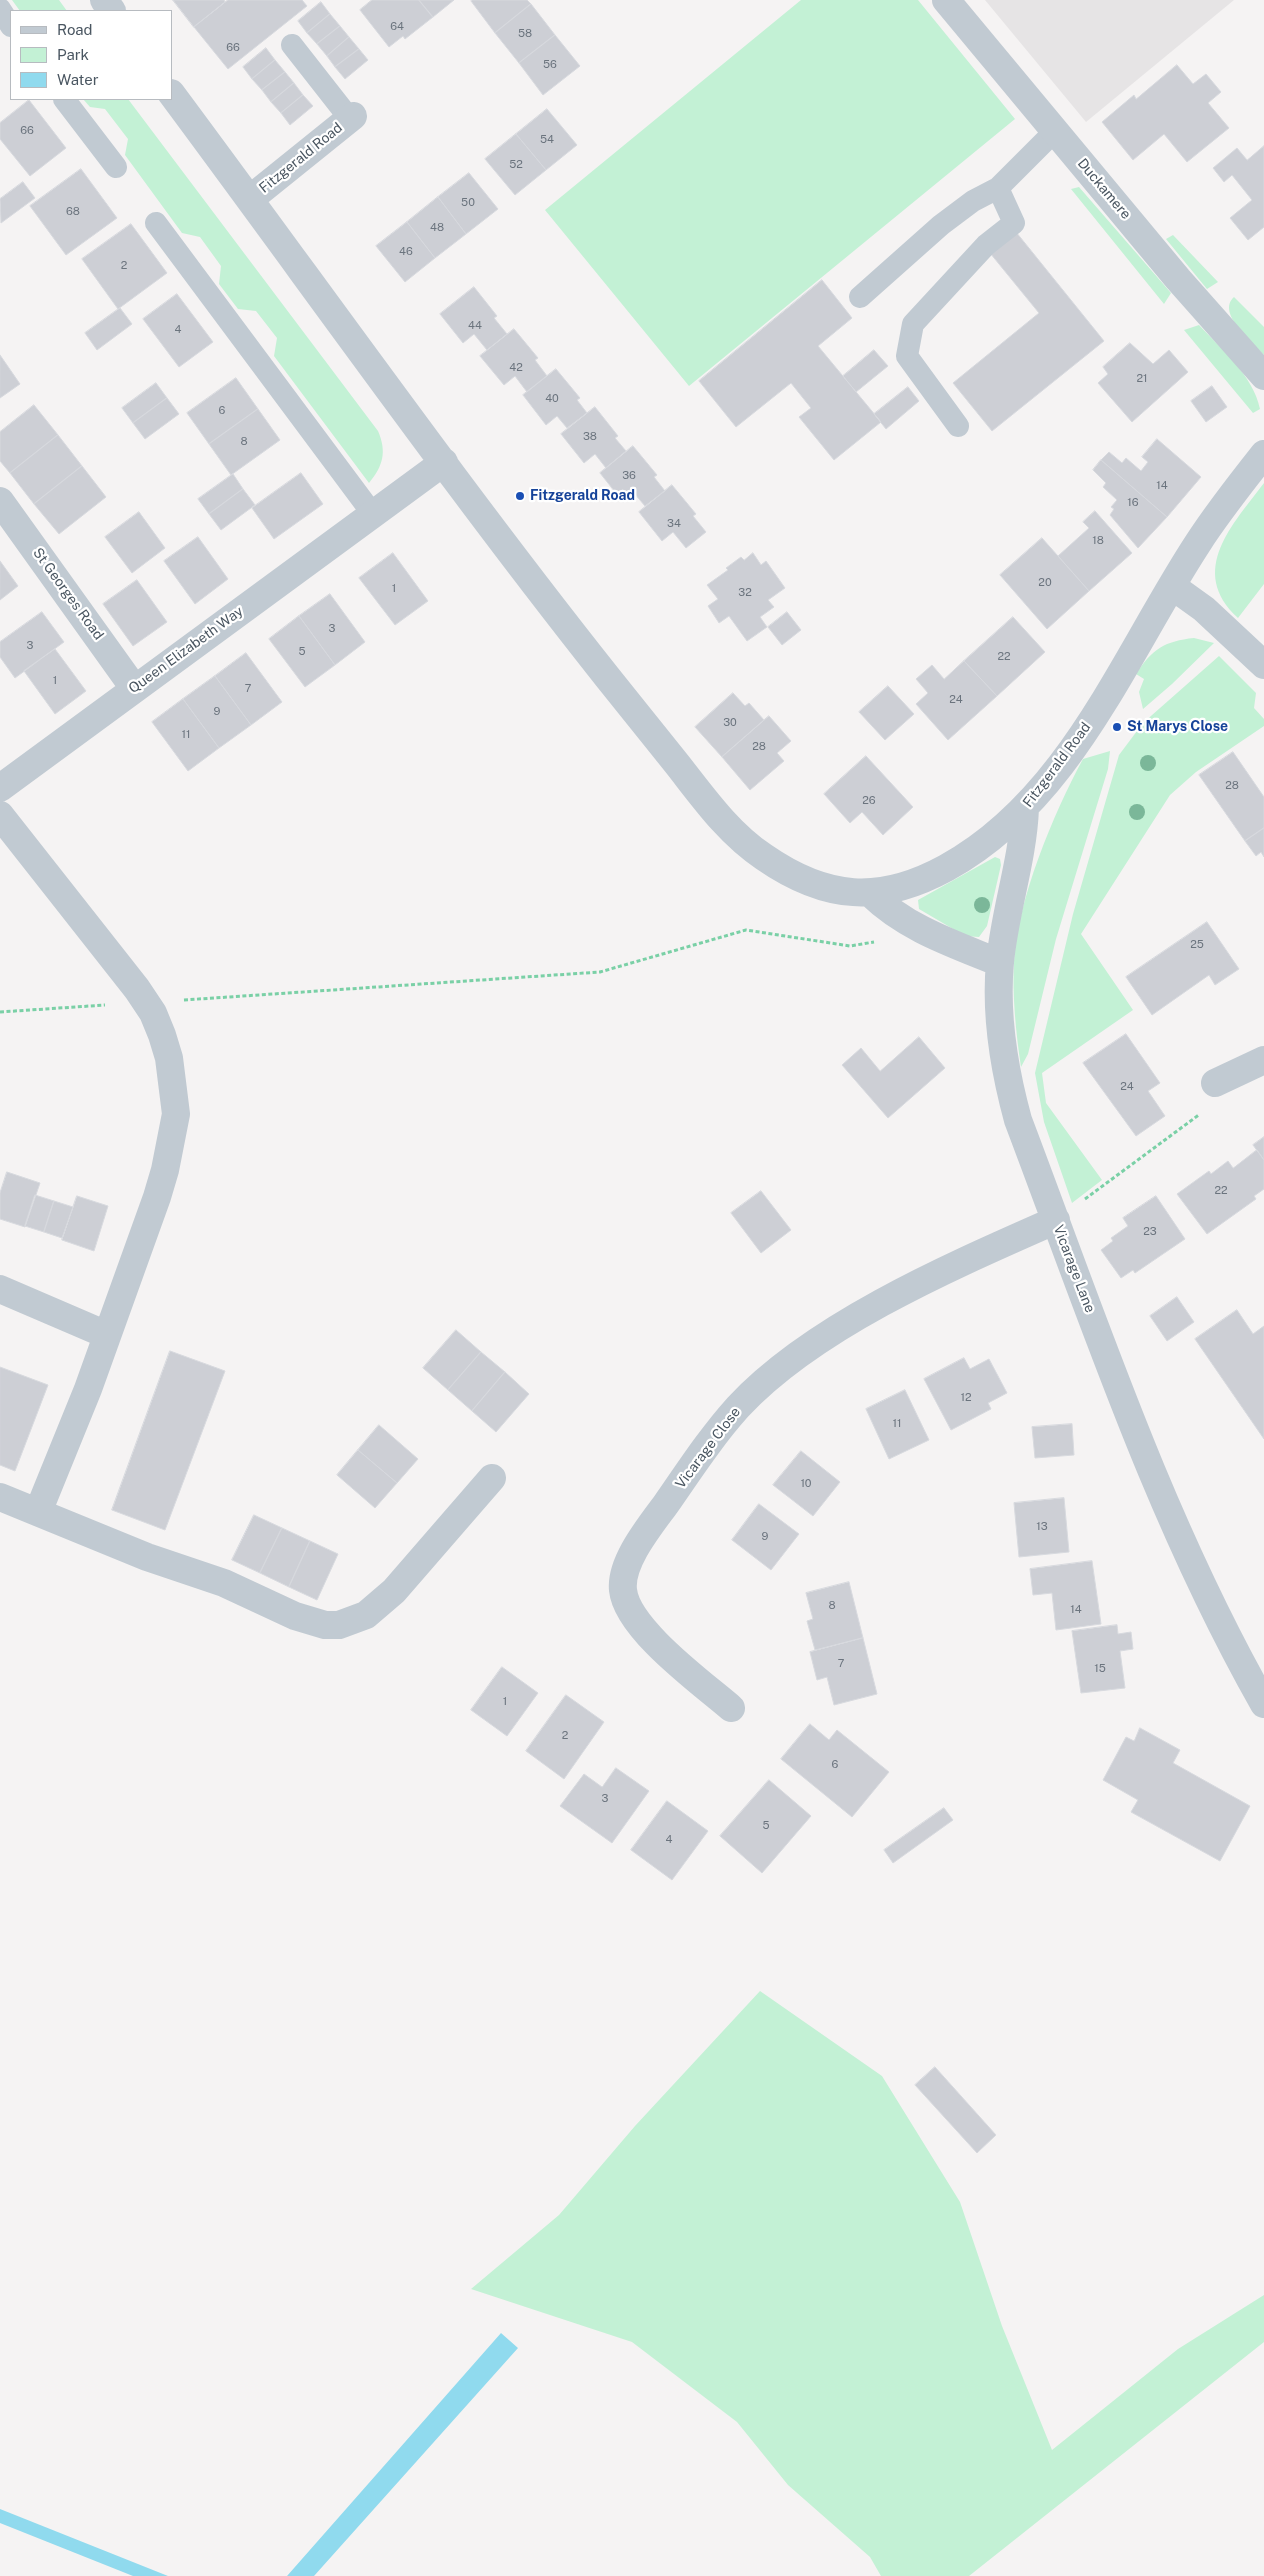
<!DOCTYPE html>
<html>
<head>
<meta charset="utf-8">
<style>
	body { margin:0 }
	#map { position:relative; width:1264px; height:2576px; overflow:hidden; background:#f5f3f3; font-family:"Public Sans",sans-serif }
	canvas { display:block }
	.legend { position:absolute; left:10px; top:10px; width:162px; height:90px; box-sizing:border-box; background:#fff; border:1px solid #b7bbc0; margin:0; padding:6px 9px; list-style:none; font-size:15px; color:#4a5661 }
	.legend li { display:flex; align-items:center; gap:10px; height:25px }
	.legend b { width:25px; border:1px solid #b7bbc0 }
</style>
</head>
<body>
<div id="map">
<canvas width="1264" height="2576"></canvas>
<ul class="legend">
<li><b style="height:6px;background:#c1cad2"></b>Road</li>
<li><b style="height:14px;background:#c3f1d5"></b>Park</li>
<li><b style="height:14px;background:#90daee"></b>Water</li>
</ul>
</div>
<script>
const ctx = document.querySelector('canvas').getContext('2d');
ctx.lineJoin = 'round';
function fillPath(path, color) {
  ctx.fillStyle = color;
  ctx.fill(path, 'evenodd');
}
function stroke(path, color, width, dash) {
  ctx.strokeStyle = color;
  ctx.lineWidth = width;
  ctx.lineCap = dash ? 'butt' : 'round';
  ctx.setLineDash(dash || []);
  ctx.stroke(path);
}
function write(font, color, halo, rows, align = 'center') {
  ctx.font = font + ' "Public Sans",sans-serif';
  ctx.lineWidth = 4.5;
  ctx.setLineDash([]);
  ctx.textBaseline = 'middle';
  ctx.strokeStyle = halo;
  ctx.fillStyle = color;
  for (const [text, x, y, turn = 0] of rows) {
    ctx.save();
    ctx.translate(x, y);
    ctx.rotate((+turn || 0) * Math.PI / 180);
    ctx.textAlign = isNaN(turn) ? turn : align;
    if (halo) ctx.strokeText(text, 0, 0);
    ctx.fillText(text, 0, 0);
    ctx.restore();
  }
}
const education = new Path2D(`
	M985 0H1234L1086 122Z`);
const green = new Path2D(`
	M12 0H59L67 11H20Z
	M801 0H918L1015 119 689 386 545 210Z
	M83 99H128L378 431C387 452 383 466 369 483L274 356 277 338 256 311 238 309 219 284 221 266 200 237 182 233 125 155 128 139 105 109 90 107Z
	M1079 187 1171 293 1164 304 1071 189Z
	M1173 235 1218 282 1207 289 1166 239Z
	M1234 297 1264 327V355C1252 342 1216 313 1234 297Z
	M1199 325C1221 349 1253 375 1260 409L1253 413 1184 330Z
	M1264 483V584L1238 618C1187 571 1233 524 1264 483Z
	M1194 638 1214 643 1172 684 1143 709 1139 692 1144 679 1136 674C1152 649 1165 641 1194 638Z
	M1219 656 1256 693 1254 708 1264 719V726L1196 772 1170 795 1081 934 1133 1010 1042 1073 1046 1103 1102 1180 1072 1203 1044 1122 1035 1073 1073 914 1119 755 1143 723Z
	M1110 751 1108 769 1056 939 1028 1054 1021 1067C1016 1033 1012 995 1014 961 1017 901 1054 812 1083 759Z
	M995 857 1000 859 1001 865 987 926 979 937 965 936 919 909 918 900Z
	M760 1991 882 2076 960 2202 1002 2326 1052 2450 1178 2349 1264 2295V2342L969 2576H881L870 2557 788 2485 737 2422 632 2342 471 2289 559 2215 635 2126Z`);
const water = new Path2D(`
	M501 2333 518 2348 314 2576H287Z
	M0 2509 168 2576H133L0 2523Z`);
const building = new Path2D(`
	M173 0H224L225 2 194 27Z
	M228 0H302L307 6 228 69 194 27Z
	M372 0H419L433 17 405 39 403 36 389 47 360 10Z
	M419 0H454L433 17Z
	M472 0H527L531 4 495 33 471 1Z
	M321 2 330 14 307 33 298 21Z
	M531 4 555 35 519 63 495 33Z
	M330 14 340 26 317 44 307 33Z
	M340 26 349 37 327 56 317 44Z
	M555 35 580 66 543 95 519 63Z
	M349 37 359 49 335 67 327 56Z
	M266 48 275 60 252 79 243 67Z
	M359 49 368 60 345 79 335 67Z
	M275 60 285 72 262 90 252 79Z
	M1177 65 1193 84 1206 74 1221 92 1208 103 1229 128 1187 162 1164 134 1133 160 1102 122 1134 95 1136 99Z
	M285 72 294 83 271 102 262 90Z
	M294 83 303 95 281 113 271 102Z
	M303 95 313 106 290 125 281 113Z
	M29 100 66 148 30 176 0 139V123Z
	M547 109 577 145 546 170 516 134Z
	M516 134 546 170 515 195 485 159Z
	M1264 146V227L1248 240 1230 218 1252 200 1232 175 1224 182 1213 168 1237 148 1247 160Z
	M81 169 117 218 66 255 30 206Z
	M469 173 498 209 466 234 438 197Z
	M23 182 35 198 1 223 0 199Z
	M438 197 466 234 435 258 407 222Z
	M407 222 435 258 405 282 376 246Z
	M131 224 167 273 118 309 82 259Z
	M1016 232 1104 341 992 431 953 383 1039 313 990 253Z
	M822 280 852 318 818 346 881 422 834 460 799 417 811 408 791 383 736 427 699 381Z
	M474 287 497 316 494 318 507 334 487 350 474 334 463 343 440 314Z
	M177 294 213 342 179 367 143 319Z
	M120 308 132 324 97 350 85 333Z
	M514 329 538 358 535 360 547 376 527 392 515 376 504 385 480 356Z
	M1130 343 1153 364 1169 350 1188 372 1132 422 1098 383 1108 374 1103 367Z
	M874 350 888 366 856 392 843 376Z
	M0 355 20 384 0 398Z
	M556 369 580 398 577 400 587 413 567 428 557 416 546 425 523 395Z
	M236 378 258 409 209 444 187 413Z
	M156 383 167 398 133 423 122 408Z
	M1212 386 1227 407 1206 422 1191 401Z
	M908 387 919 401 886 429 874 414Z
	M167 398 179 414 145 439 133 423Z
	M34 405 58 435 10 473 0 461V432Z
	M595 407 618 436 615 438 626 451 606 468 595 454 584 463 561 434Z
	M258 409 280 440 231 475 209 444Z
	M58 435 82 466 34 504 10 473Z
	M1157 439 1201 477 1167 517 1101 460 1109 452 1122 463 1126 458 1141 471 1148 462 1142 457Z
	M633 446 657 475 654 477 665 491 645 506 634 493 623 502 600 473Z
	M1101 460 1167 517 1138 548 1110 515 1114 509 1111 507 1117 500 1103 487 1106 483 1093 470Z
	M82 466 106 497 59 534 34 504Z
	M301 473 323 504 274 539 252 508Z
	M233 474 243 489 209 514 198 499Z
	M672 485 696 514 693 516 706 532 686 548 673 532 662 541 639 512Z
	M243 489 255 505 221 530 209 514Z
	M1095 511 1132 553 1089 591 1058 556 1089 528 1083 522Z
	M139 512 165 548 132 573 105 537Z
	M198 537 228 579 195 604 164 561Z
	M1042 538 1089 591 1047 629 1000 575Z
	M393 553 428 601 395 625 359 578Z
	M753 553 761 565 766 561 785 588 768 600 774 607 760 617 767 627 747 641 729 616 719 623 708 606 718 599 707 585 728 570 726 568 741 557 744 560Z
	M0 561 18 586 0 600Z
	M137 580 167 622 133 646 103 604Z
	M330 594 365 642 335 665 299 616Z
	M42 612 64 642 15 678 0 657V642Z
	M787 612 801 630 782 645 768 627Z
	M299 616 335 665 305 687 269 639Z
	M1013 617 1045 652 997 696 964 661Z
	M55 649 86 691 55 714 24 671Z
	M246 653 282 702 251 725 215 676Z
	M964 661 997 696 948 740 916 704 928 693 916 679 932 665 944 679Z
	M215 676 251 725 219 748 183 699Z
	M888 686 914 714 885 740 859 712Z
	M733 693 745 706 749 703 764 720 722 757 695 727Z
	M183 699 219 748 188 771 152 722Z
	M769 716 791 741 777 753 784 761 750 790 722 757Z
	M1233 752 1264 797V828L1245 841 1199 775Z
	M866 756 913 807 883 835 862 812 850 823 824 794Z
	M1264 828V857L1261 852 1256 856 1245 841Z
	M1207 922 1239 969 1215 985 1209 975 1152 1015 1126 977Z
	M1126 1034 1160 1083 1148 1091 1165 1116 1136 1136 1083 1063Z
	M919 1037 945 1068 888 1118 842 1065 861 1048 880 1071Z
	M1264 1137V1160L1253 1145Z
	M1257 1150 1264 1160V1189L1254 1196 1256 1199 1207 1234 1177 1194 1209 1171 1211 1174 1228 1161 1233 1168Z
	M7 1172 40 1183 25 1227 0 1219V1193Z
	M761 1191 791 1230 761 1253 731 1213Z
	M35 1195 54 1201 44 1232 25 1226Z
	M77 1196 108 1206 94 1251 62 1240Z
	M1156 1196 1185 1239 1135 1273 1133 1270 1121 1278 1101 1250 1113 1241 1111 1238 1128 1226 1123 1218Z
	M54 1201 73 1207 62 1238 44 1232Z
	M1177 1297 1194 1322 1167 1341 1150 1316Z
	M1237 1310 1253 1334 1264 1326V1439L1195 1339Z
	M456 1330 481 1352 448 1390 423 1368Z
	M170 1351 225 1371 165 1530 112 1510Z
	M481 1352 505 1372 472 1411 448 1390Z
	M964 1358 970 1369 989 1359 1007 1393 988 1403 991 1409 951 1430 924 1379Z
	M0 1367 48 1385 15 1471 0 1465Z
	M505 1372 529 1394 496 1432 472 1411Z
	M905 1390 929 1440 889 1459 866 1409Z
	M1072 1424 1074 1455 1035 1458 1032 1427Z
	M379 1425 418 1459 397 1483 358 1450Z
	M358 1450 397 1483 375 1508 337 1475Z
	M801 1451 840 1482 813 1516 773 1485Z
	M1064 1498 1069 1552 1019 1557 1014 1503Z
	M759 1504 799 1534 771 1570 732 1540Z
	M254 1515 282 1528 260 1573 232 1560Z
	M282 1528 310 1541 289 1587 260 1573Z
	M310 1541 338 1554 317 1600 289 1587Z
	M1092 1561 1101 1624 1056 1630 1052 1593 1033 1595 1030 1569Z
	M849 1582 863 1638 815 1650 807 1621 813 1619 806 1593Z
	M1117 1625 1118 1634 1131 1632 1133 1649 1120 1651 1125 1688 1081 1693 1072 1631Z
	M863 1638 877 1694 834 1705 827 1677 817 1680 810 1652Z
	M502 1667 538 1693 507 1736 471 1710Z
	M566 1695 604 1722 564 1779 526 1751Z
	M810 1724 829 1740 837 1730 889 1772 852 1817 781 1759Z
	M1140 1728 1180 1750 1173 1763 1250 1806 1220 1861 1131 1812 1138 1800 1103 1780 1126 1737 1134 1741Z
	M616 1768 649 1791 612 1843 560 1806 584 1774 602 1787Z
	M769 1780 811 1816 762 1873 720 1836Z
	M667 1801 708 1831 672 1880 631 1850Z
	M944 1808 953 1820 893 1863 884 1850Z
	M935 2067 996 2135 977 2153 915 2085Z`);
const path = new Path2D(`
	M184 1000 600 972 746 930 850 946 874 942
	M0 1012 105 1005
	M1085 1199 1200 1114`);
const lane = new Path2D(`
	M0 9 11 26
	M292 45 350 119
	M64 99 116 167
	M156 223 372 513
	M860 297 941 225 973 201 998 188 1055 131
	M958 426 907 356 913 324 986 245 1014 223 998 188`);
const street = new Path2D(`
	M104 0 112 11
	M946 0 1178 279 1264 376
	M171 93C316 288 457 488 608 678 631 707 654 735 677 764 703 797 728 833 764 857 826 900 880 904 946 868 1070 800 1124 656 1198 543 1218 512 1241 483 1264 454
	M250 199 353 116
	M0 501 134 688
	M1172 586 1204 609 1264 665
	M0 788 444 462
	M1025 808C1023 860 1005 910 1000 962 995 1016 1004 1069 1018 1120 1093 1318 1159 1519 1264 1704
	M0 815 137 989 153 1013 162 1035 169 1058 176 1114 165 1170 157 1197 88 1389 38 1512
	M871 894C907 929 954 944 1000 963
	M1215 1083 1264 1060
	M0 1289 107 1335
	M0 1497 147 1557 224 1583 295 1616 325 1625H339L366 1615 394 1591 492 1478
	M731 1708C702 1683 627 1629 623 1590 620 1562 650 1526 666 1504 689 1471 711 1437 738 1407 814 1325 954 1265 1056 1220`);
const trees = [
	[1148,763],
	[1137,812],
	[982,905]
];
const markers = [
	[520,496,5,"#1a4fb4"],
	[1117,727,5,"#1a4fb4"]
];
const numberNames = [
	["64",397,27],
	["58",525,34],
	["66",233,48],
	["56",550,65],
	["66",27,131],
	["54",547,140],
	["52",516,165],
	["50",468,203],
	["68",73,212],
	["48",437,228],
	["46",406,252],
	["2",124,266],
	["44",475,326],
	["4",178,330],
	["42",516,368],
	["21",1142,379],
	["40",552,399],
	["6",222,411],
	["38",590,437],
	["8",244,442],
	["36",629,476],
	["14",1162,486],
	["16",1133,503],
	["34",674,524],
	["18",1098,541],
	["20",1045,583],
	["1",394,589],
	["32",745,593],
	["3",332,629],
	["3",30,646],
	["5",302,652],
	["22",1004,657],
	["1",55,681],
	["7",248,689],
	["24",956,700],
	["9",217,712],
	["30",730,723],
	["11",186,735],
	["28",759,747],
	["28",1232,786],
	["26",869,801],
	["25",1197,945],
	["24",1127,1087],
	["22",1221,1191],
	["23",1150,1232],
	["12",966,1398],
	["11",897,1424],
	["10",806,1484],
	["13",1042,1527],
	["9",765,1537],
	["8",832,1606],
	["14",1076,1610],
	["7",841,1664],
	["15",1100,1669],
	["1",505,1702],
	["2",565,1736],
	["6",835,1765],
	["3",605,1799],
	["5",766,1826],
	["4",669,1840]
];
const streetNames = [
	["Fitzgerald Road",301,158,-39],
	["Duckamere",1104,189,50],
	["St Georges Road",68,594,54],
	["Queen Elizabeth Way",186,650,-36],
	["Fitzgerald Road",1057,765,-53],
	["Vicarage Lane",1074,1269,69],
	["Vicarage Close",708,1448,-53]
];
const transitNames = [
	["Fitzgerald Road",530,496],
	["St Marys Close",1127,727]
];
fillPath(education, '#e6e4e5');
fillPath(green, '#c3f1d5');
fillPath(water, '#90daee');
fillPath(building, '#cdcfd5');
stroke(building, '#d7d9de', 1);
stroke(path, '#7ad0a6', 3, [4, 2.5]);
stroke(lane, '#c1cad2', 22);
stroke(street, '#c1cad2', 28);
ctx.fillStyle = '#7bb799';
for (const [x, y] of trees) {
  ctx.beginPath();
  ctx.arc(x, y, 8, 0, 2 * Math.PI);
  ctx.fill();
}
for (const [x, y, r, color] of markers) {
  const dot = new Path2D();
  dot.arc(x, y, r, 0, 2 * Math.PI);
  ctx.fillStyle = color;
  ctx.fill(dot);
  stroke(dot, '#fff', 2);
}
write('11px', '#6b747e', null, numberNames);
write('14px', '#4a5661', '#fff', streetNames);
write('bold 14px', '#164399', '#fff', transitNames, 'left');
</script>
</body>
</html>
